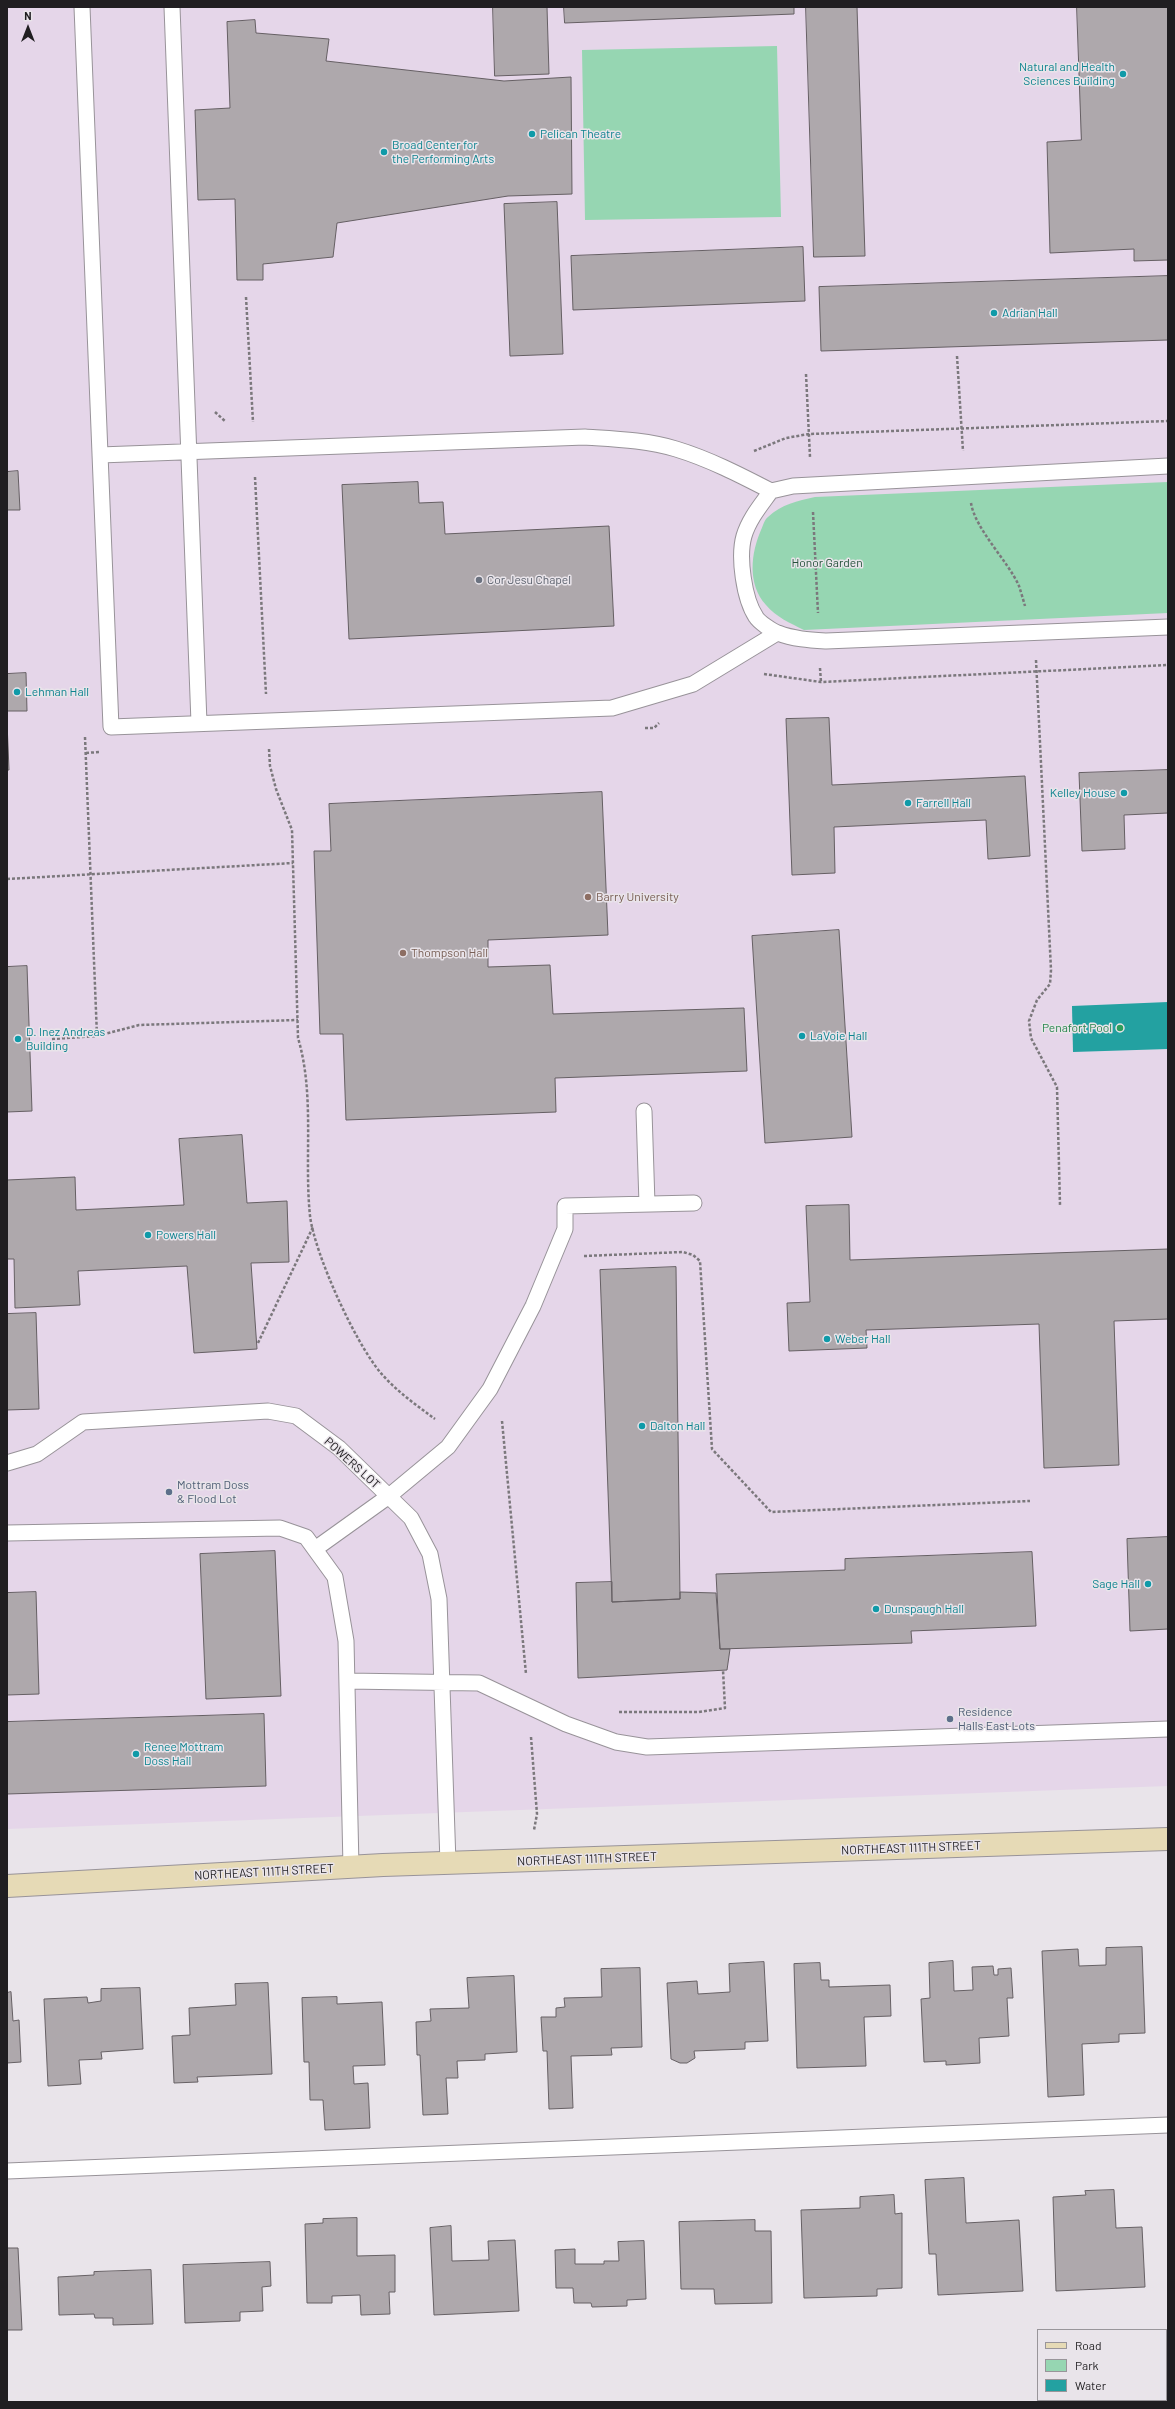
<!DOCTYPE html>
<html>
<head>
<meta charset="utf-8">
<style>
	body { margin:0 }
	#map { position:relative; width:1175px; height:2409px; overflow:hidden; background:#e9e4ea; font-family:Barlow,sans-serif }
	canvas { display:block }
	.frame { position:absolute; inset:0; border:8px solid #201e21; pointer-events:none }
	.legend { position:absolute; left:1037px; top:2329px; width:130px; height:72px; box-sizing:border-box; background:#e9e4ea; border:1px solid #99959a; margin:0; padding:5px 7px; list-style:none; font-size:12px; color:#201e21 }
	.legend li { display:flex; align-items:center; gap:8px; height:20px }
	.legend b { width:20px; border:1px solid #99959a }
	.north { position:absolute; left:8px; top:8px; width:40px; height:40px; -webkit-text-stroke:3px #e9e4ea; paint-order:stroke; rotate:0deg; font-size:11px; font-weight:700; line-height:16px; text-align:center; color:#201e21 }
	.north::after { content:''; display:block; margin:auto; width:14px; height:18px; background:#201e21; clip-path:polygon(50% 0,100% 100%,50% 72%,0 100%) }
</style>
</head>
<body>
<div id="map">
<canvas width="1175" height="2409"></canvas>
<div class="frame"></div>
<ul class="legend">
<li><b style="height:5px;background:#e6dab6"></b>Road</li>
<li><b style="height:11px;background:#96d6b2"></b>Park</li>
<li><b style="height:11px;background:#23a1a1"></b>Water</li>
</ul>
<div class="north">N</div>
</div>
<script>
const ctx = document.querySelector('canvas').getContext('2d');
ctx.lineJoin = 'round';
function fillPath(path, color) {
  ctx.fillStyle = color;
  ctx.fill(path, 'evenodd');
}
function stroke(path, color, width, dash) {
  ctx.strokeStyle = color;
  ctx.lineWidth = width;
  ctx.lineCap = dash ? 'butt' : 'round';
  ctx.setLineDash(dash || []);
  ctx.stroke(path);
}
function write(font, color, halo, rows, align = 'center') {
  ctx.font = font + ' Barlow,sans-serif';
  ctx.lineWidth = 3;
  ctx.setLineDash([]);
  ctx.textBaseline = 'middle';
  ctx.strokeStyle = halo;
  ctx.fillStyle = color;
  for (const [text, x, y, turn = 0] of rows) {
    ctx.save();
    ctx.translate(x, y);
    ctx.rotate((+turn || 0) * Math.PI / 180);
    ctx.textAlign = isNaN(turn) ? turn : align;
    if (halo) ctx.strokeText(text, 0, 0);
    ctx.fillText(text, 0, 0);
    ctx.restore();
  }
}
const education = new Path2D(`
	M7 7H1168V1786L7 1829Z`);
const green = new Path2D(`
	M777 46 781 217 585 220 582 50Z
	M1168 482V613L804 630C790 623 776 617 766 605 747 584 751 553 761 530 763 526 764 520 768 517 782 504 797 501 815 497Z`);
const water = new Path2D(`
	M1168 1002V1049L1073 1052 1072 1006Z`);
const building = new Path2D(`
	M493 7H547L549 74 495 76Z
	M564 7H794V14L565 23Z
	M806 7H857L865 256 814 257Z
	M1077 7H1168V260L1134 261V249L1050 253 1047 142 1081 140Z
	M255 20 256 33 329 39 326 61 504 81 571 77 572 194 508 196 337 223 333 257 263 264V280H237L235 199 198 200 195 110 230 108 227 22Z
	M557 202 563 354 510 356 504 204Z
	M803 247 805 301 573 310 571 256Z
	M1168 276V340L821 351 819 287Z
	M18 471 20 510H7V472Z
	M418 482 419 503 443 502 445 534 609 526 614 626 349 639 342 485Z
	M26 673 27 711H7V674Z
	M829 718 832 785 1025 776 1030 856 988 859 986 820 834 827 835 873 792 875 786 719Z
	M7 722 9 770H7Z
	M1168 770V813L1124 815 1125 849 1082 851 1079 773Z
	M602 792 608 935 488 940V967L550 965 553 1014 744 1008 747 1071 555 1078 556 1112 346 1120 343 1034H320L314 851H331L329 804Z
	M839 930 852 1137 765 1143 752 936Z
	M27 966 32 1111 7 1112V967Z
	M242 1135 247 1203 287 1201 289 1262 251 1263 257 1349 194 1353 187 1266 78 1271 80 1305 15 1308 14 1259H7V1180L75 1177 76 1210 184 1205 179 1139Z
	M849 1205 850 1260 1168 1249V1319L1114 1321 1119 1465 1044 1468 1039 1324 866 1330 867 1348 789 1351 787 1303 810 1302 806 1206Z
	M676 1267 680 1599 612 1602 600 1270Z
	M36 1313 39 1409 7 1410V1314Z
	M1168 1537V1629L1130 1631 1127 1539Z
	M275 1551 281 1696 206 1699 200 1554Z
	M1032 1552 1036 1626 911 1631 912 1643 720 1649 716 1574 845 1570V1559Z
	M612 1582V1602L680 1599V1592L716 1593 720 1649H730L727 1670 578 1678 576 1583Z
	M36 1592 39 1694 7 1695V1593Z
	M264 1714 266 1786 7 1794V1722Z
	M1142 1947 1145 2033 1119 2034V2042L1082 2044 1084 2095 1048 2097 1042 1951 1078 1949 1079 1966 1106 1965V1948Z
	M953 1961 954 1991 973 1990 972 1967 993 1966 994 1975H998V1969L1011 1968 1013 1998H1007L1009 2036 979 2038 980 2063 946 2065V2061L924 2062 921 1999 930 1998 929 1963Z
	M764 1962 768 2041 745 2042V2049L694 2051 695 2058 687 2063H680L671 2059 667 1983 697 1981 698 1994 730 1992 729 1964Z
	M820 1963 821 1980H829V1987L890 1985 891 2016 864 2017 866 2066 797 2068 794 1964Z
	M640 1968 642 2047 611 2048 612 2055 571 2056 573 2108 549 2109 547 2051H543L541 2017H556V2008L565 2007 564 1998 602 1997 601 1969Z
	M514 1976 517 2052 485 2054V2060L457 2061 458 2078H446L448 2114 423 2115 420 2055H417L416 2022 431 2021 430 2009 469 2008 467 1978Z
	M268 1983 272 2074 197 2077 198 2082 174 2083 172 2036 190 2035 189 2008 236 2005 235 1984Z
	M140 1988 143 2049 101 2052 102 2059 79 2060 81 2084 48 2086 44 1999 87 1997 88 2003 101 2001V1989Z
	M11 1992 13 2021 19 2020 21 2062 7 2063V1993Z
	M337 1997V2004L382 2002 385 2065 353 2066 354 2084 368 2083 370 2128 325 2130 323 2100H310L309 2062H304L302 1998Z
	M964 2178 966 2223 1019 2220 1023 2291 938 2295 936 2254H929L925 2180Z
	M1114 2190 1116 2228 1142 2227 1145 2287 1056 2291 1053 2197 1086 2195 1085 2191Z
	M894 2195 895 2214 902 2213V2288L877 2289V2296L804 2298 801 2210 860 2208V2197Z
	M357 2218V2256L395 2255V2292H389L390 2314 361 2315 360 2295 332 2296V2303H307L305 2224 323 2223V2219Z
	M755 2220V2231H771L772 2303 715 2304 714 2289H681L679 2222Z
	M451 2226 452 2261 489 2260 488 2241 515 2240 519 2311 434 2315 430 2228Z
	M644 2241 646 2299 627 2300V2306L592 2307 591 2303H574L573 2288H556L555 2250 575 2249V2264H604V2261H619L618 2242Z
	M7 2248H18L22 2330H7Z
	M270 2262 271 2286 262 2287 263 2311 240 2312V2321L185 2323 183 2265Z
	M151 2270 153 2324 113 2325V2318H95L94 2314 59 2315 58 2277 94 2275V2272Z`);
const path = new Path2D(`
	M246 297 253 422
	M957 356 963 451
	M806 374 810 457
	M215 412 226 422
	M754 451 786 438 809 434 1168 421
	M255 477 266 694
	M971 503C975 529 1008 561 1019 586 1021 592 1023 599 1025 606
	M813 512 818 613
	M1036 660 1051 970 1050 984 1037 1000 1029 1021 1031 1038 1057 1087 1060 1205
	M820 668 821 682
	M764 674 821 682 1168 665
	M645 728H654L659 723
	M85 737 97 1036 139 1025 298 1020
	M269 749 270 766 276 789 292 830 298 1038C315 1095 304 1157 310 1216 315 1255 355 1342 380 1372 395 1390 416 1405 435 1419
	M86 753 99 752
	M7 879 293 863
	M52 1039 97 1036
	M584 1256 683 1252 693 1255 700 1261 712 1449 771 1512 1030 1501
	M258 1343 313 1227
	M502 1421 526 1674
	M619 1712H699L725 1708 723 1670
	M531 1737 537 1814 534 1830`);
const lane = new Path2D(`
	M82 7 111 727 612 708 693 684 777 633
	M172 7 199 723
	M100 455 585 437C615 439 647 440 676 449 709 459 740 475 771 491
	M1168 466 793 486 771 491C761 505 749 519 744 536 738 557 744 599 756 617 759 622 772 631 778 633 793 639 810 640 826 641L1168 627
	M644 1111 647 1204
	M7 1463 37 1454 83 1422 268 1411 296 1416 339 1448 411 1518 430 1554 439 1599 448 1863
	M7 1533 280 1528 306 1537 335 1577 346 1641 351 1867
	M315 1549 389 1496 448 1447 490 1389 533 1306 565 1229V1206L694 1203
	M347 1681 479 1683 566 1724 616 1742 647 1747 1168 1729
	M7 2171 1168 2125`);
const secondary = new Path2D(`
	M7 1886 383 1865 1168 1839`);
const markers = [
	[1123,74,4,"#0f9aa8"],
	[532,134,4,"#0f9aa8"],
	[384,152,4,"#0f9aa8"],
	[994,313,4,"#0f9aa8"],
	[479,580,4,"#6b7280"],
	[17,692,4,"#0f9aa8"],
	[1124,793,4,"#0f9aa8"],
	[908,803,4,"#0f9aa8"],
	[588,897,4,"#8d6e63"],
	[403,953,4,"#8d6e63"],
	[1120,1028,4,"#2e9e5b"],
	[802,1036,4,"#0f9aa8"],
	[18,1039,4,"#0f9aa8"],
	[148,1235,4,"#0f9aa8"],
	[827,1339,4,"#0f9aa8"],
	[642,1426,4,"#0f9aa8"],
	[169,1492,4,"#5c6f8a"],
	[1148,1584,4,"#0f9aa8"],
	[876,1609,4,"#0f9aa8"],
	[950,1719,4,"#5c6f8a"],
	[136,1754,4,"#0f9aa8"]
];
const cultureNames = [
	["Natural and Health",1115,67,"right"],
	["Sciences Building",1115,81,"right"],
	["Pelican Theatre",540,134],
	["Broad Center for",392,145],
	["the Performing Arts",392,159],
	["Adrian Hall",1002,313],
	["Lehman Hall",25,692],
	["Kelley House",1116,793,"right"],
	["Farrell Hall",916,803],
	["D. Inez Andreas",26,1032],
	["Building",26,1046],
	["LaVoie Hall",810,1036],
	["Powers Hall",156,1235],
	["Weber Hall",835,1339],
	["Dalton Hall",650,1426],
	["Sage Hall",1140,1584,"right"],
	["Dunspaugh Hall",884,1609],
	["Renee Mottram",144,1747],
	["Doss Hall",144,1761]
];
const parkNames = [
	["Honor Garden",827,563]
];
const worshipNames = [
	["Cor Jesu Chapel",487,580]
];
const educationNames = [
	["Barry University",596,897],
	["Thompson Hall",411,953]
];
const leisureNames = [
	["Penafort Pool",1112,1028]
];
const streetNames = [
	["POWERS LOT",352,1463,42],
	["NORTHEAST 111TH STREET",911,1848,-2],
	["NORTHEAST 111TH STREET",587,1859,-2],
	["NORTHEAST 111TH STREET",264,1872,-3]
];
const serviceNames = [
	["Mottram Doss",177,1485],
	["& Flood Lot",177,1499],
	["Residence",958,1712],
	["Halls East Lots",958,1726]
];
fillPath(education, '#e5d6e9');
fillPath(green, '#96d6b2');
fillPath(water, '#23a1a1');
fillPath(building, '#aea8ac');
stroke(building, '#666064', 1);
stroke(lane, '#989399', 17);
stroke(secondary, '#989399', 24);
stroke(path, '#7b787c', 2.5, [3, 2]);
stroke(lane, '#fff', 15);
stroke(secondary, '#e6dab6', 22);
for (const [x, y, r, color] of markers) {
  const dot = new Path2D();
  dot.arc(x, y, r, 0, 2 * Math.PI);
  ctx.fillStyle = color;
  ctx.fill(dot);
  stroke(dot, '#e9e4ea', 1.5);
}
write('12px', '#0d838f', '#e9e4ea', cultureNames, 'left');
write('12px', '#25523b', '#e9e4ea', parkNames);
write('12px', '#5b616d', '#e9e4ea', worshipNames, 'left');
write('12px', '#785e54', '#e9e4ea', educationNames, 'left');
write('12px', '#27864d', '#e9e4ea', leisureNames, 'right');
write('12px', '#201e21', '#e9e4ea', streetNames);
write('12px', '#4e5e75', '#e9e4ea', serviceNames, 'left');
</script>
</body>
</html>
